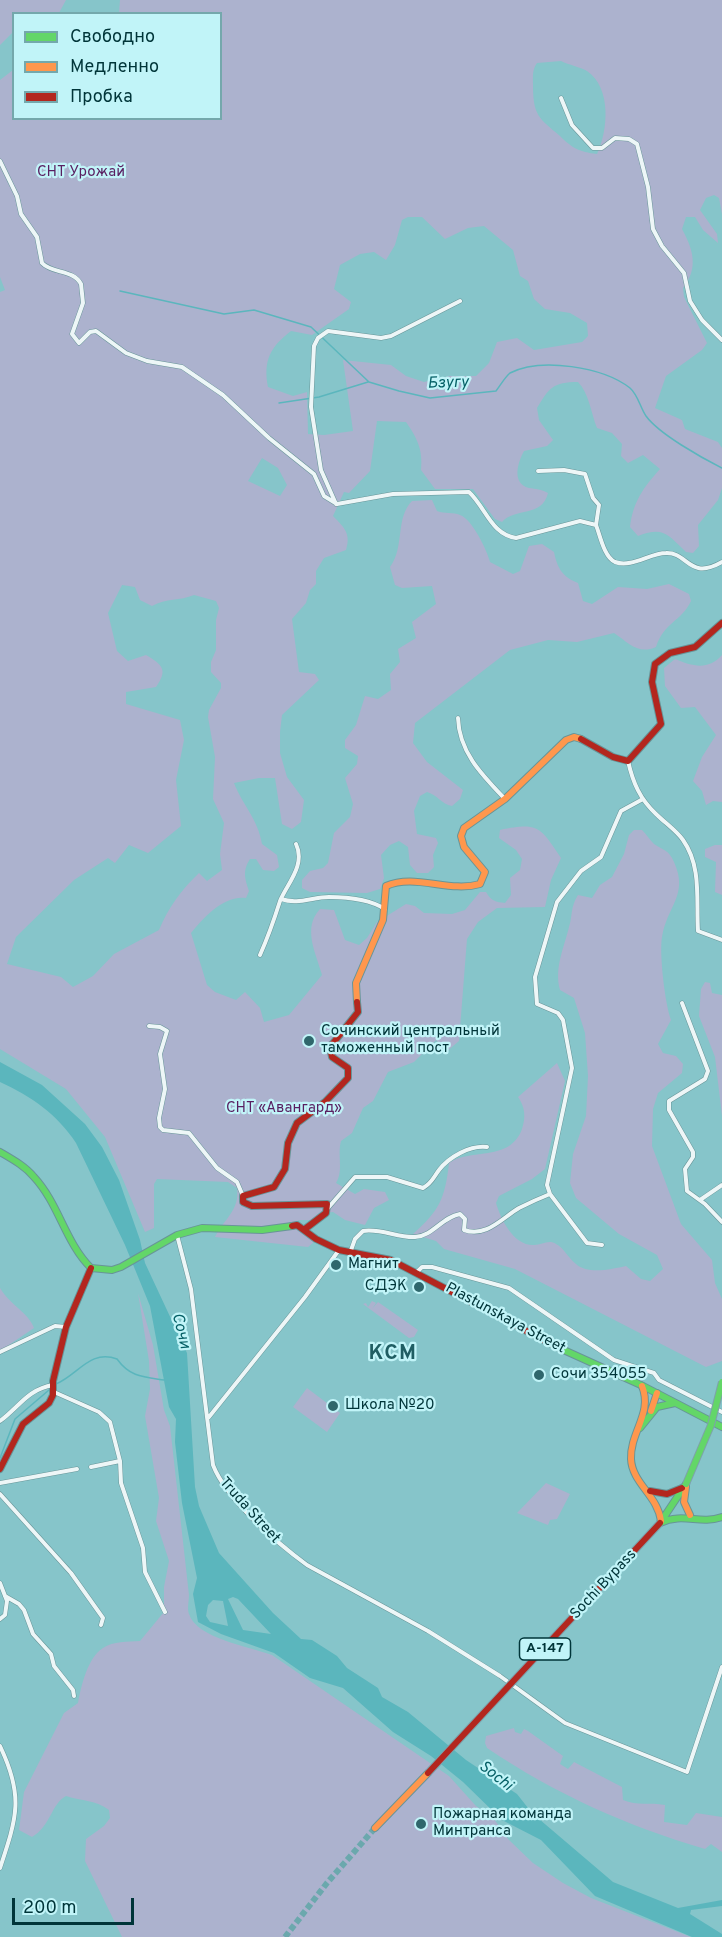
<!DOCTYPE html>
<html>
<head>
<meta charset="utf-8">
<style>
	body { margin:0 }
	#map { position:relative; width:722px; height:1937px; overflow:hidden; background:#86c5ca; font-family:Overpass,sans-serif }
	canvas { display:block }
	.legend { position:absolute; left:12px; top:12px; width:210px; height:108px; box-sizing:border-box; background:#c1f4f8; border:2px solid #74a8ac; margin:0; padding:8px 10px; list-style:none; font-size:18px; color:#003539 }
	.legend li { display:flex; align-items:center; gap:12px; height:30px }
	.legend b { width:30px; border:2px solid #74a8ac }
	.scale { position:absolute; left:12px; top:1898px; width:122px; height:27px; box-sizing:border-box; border:3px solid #003539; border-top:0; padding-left:8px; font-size:18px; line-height:21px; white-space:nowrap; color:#003539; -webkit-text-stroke:4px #c1f4f8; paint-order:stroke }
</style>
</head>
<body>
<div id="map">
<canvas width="722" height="1937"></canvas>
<ul class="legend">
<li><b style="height:8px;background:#63d668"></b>Свободно</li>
<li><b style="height:8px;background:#ff974d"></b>Медленно</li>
<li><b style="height:8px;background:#b3261e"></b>Пробка</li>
</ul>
<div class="scale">200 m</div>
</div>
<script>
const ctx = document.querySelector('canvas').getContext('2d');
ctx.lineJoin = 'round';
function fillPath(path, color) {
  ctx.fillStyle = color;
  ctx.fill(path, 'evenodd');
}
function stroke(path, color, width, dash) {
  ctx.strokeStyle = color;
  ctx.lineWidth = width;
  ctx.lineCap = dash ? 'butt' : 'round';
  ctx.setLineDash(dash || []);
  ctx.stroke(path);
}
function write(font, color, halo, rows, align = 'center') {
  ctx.font = font + ' Overpass,sans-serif';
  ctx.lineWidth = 4.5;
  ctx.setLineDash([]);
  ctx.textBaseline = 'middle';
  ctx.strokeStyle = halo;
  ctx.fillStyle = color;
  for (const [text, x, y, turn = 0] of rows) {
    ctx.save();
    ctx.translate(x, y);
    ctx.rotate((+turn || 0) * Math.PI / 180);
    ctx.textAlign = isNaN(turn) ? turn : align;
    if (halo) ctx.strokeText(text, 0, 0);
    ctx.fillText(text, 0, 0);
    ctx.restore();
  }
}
const green = new Path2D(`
	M0 0H66L59 13 14 14 13 32 0 45Z
	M120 0H722V214L719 198 714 195 706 198 700 210 717 234 718 243 703 230 695 217H686L682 229C693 249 699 268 683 288L684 297 707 343 702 350 666 376 655 408 682 420 685 429 718 442 722 448V488L718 500 698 525 699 546 693 553 686 552C668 535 664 526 638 536L630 527C633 502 643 488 660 469L643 455 628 463 621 456 622 444 612 433 597 428C591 413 589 393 578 382 553 382 549 388 537 408L539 420 553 440 547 446 524 451C518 462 511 483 529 488 536 489 541 489 548 493 542 518 515 507 502 522L495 519 473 489H435L421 470C423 449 417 438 406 422L377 421 370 471 349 493 344 492 333 516C345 528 351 534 346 550L324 558 316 571V584L310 590 306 603 292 619 299 672 315 674 319 680 282 715 280 732V753L287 777 304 800 301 822 292 829 282 824 275 778H259L234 783C243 806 258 819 262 844L277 855 279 867 274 871 263 870 256 859H250C242 871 245 879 249 891L246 898C224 895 204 917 191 933L207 985 215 992 236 1000 245 992 260 1008 264 1022 289 1015 322 975C316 953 302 928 320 909L334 910 345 940 359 945 367 938 377 922 406 904 415 906 424 913 452 914 465 910 480 892H486C491 901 496 902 505 903L511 895 510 878 520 870 522 859 516 850 499 838 500 830C539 822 540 827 561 858L551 880 545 907 497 908 478 922 467 939 459 1041 446 1052 436 1040 414 1062 388 1072 373 1101 363 1108 352 1133 341 1141C337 1155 344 1171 336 1183L355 1194 364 1189 385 1192 389 1200 374 1208 365 1225 345 1220 333 1212 323 1213 312 1220H298L297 1227 314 1242 308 1247 215 1237C224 1219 240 1210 237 1188L228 1182 157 1179 154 1184V1228L145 1232 105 1137 66 1089 0 1049V292L5 290 0 277V80L13 70 14 118H220V14L119 13ZM561 61C569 65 580 67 587 71 612 88 608 131 597 154 579 152 572 148 560 136 539 118 533 116 533 85 533 76 532 70 537 63ZM408 217H422L445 239 468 228 484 226 513 250 520 276 528 281 534 299 545 309 570 313 587 323 588 336 582 342 534 350 517 338 497 342 489 363 476 376H450L424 382 406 376 391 365 343 360 353 431 324 435 308 434 307 392 293 396 268 387C263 361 270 347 291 331L312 335 349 309 351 302 334 289 340 265 360 254 374 252 386 260 395 245 402 220ZM262 458 278 468 287 485 280 496 248 481ZM122 585 135 587 140 600 152 606C166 598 180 601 194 595L216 601 219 608 216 620V650L211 662V672L221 683V688L209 710 208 717 215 757 213 799 224 823 220 854 222 870 207 881 199 873C182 889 168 908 159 930L114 954 93 976 73 987 61 977 7 964 16 937 74 880 108 858 115 863 129 845 148 853 181 826 176 780 184 740 180 720 126 704V692L156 687C168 670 163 665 146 655L128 661 117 651 108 613Z
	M432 500 437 511C445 514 453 512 460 515 472 519 487 550 490 562L513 574 520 571 529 546 542 544 554 552C557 567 562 577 578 583L583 601 592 604 618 587 647 589 669 584 689 594 691 601C681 622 664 622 656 647 638 655 629 643 614 633L577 642 548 640 510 650 415 723 413 743 427 762 463 790 460 799 452 806C441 804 438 795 427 792L420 796 414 811 417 834 436 838 438 843 433 855 434 867 428 873H417L410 865 408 847 399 841 390 845 381 855 384 878 380 889 367 893 310 892 302 888V880L310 871 323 868 328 863 334 833 350 817 353 804 345 778 357 764 358 756 345 748V740L356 725 365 696 378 699 391 690 390 674 400 662 398 649 416 638 412 622 436 604 432 586 402 588 395 585 390 567C405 547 395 518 412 501Z
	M722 655V802L713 801 706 805 702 791 693 781 702 757 716 735 695 707 681 708 665 686 664 668 675 659C692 666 708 671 722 655Z
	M634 830H642C646 834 650 840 654 844 663 850 669 850 674 862 689 895 667 906 662 937 659 953 665 1004 671 1020L658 1044 663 1053 676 1056 683 1064 682 1073 658 1093 653 1109 652 1146 681 1224 712 1260 715 1283 722 1299V1361L706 1367 515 1269 444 1249 436 1241 413 1234C439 1211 445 1199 449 1163 471 1148 510 1162 522 1129 526 1117 525 1107 518 1097L557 1063 565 1081 545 1169 532 1179 499 1196 496 1203C501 1220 514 1246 534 1245 542 1245 549 1239 556 1244 564 1248 569 1259 576 1264 588 1275 612 1269 626 1266L641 1279 650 1281 663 1269 657 1255 619 1234 576 1198 570 1183 573 1154 586 1116 588 1076 585 1033 574 998 560 990C554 968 564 948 569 927 573 914 570 908 578 895L592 898 600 885 612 877 624 854 629 835Z
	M715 845H722V895L715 892 716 862 705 857V849Z
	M705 982 710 983 712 993 722 995V1116L715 1057 699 1016 701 989Z
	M0 1288C10 1305 29 1313 34 1328L0 1351Z
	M138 1293 153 1345 164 1410 170 1426 189 1595C189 1600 187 1609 189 1614 196 1638 250 1647 272 1655L449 1776 476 1806 494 1819 508 1839 533 1863 563 1883 591 1898 691 1937H122L85 1861 86 1839 104 1826 110 1818 109 1810C96 1800 82 1801 66 1796 51 1804 51 1826 32 1837L19 1830 24 1792 64 1713 78 1703C81 1686 88 1657 103 1648 113 1641 128 1642 140 1641L164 1612V1587L169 1561 156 1521 159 1498 145 1416 150 1389 149 1361Z
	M372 1301 376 1303 372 1309 378 1302 418 1330 414 1337 409 1338 363 1304 366 1303 368 1307Z
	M307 1388 340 1413 327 1432 293 1407Z
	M546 1483 570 1494 557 1519 550 1520 548 1525 517 1513Z
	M514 1728 515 1732 521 1734 524 1729 528 1731 563 1756 560 1764 568 1769 574 1762 622 1787 623 1800C637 1806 650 1802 665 1805L664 1822 687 1825 696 1813 722 1817V1852L711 1844 705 1849C627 1826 555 1794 487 1748L485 1743 486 1736Z`);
const water = new Path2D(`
	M0 1062 42 1085 85 1124 102 1147 119 1180 140 1240 145 1263 187 1353 195 1487 199 1506 219 1553 273 1613 301 1639 312 1640 337 1656 347 1668 378 1688 382 1697 408 1712 466 1760 517 1794 532 1813 613 1882 678 1908 722 1900V1906L691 1910 690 1914 722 1934V1937H692L595 1896 541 1840 502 1820 463 1782 431 1756 393 1732 343 1688 310 1678 274 1653 221 1634 198 1622 193 1594 197 1578 182 1503 175 1442 176 1419 169 1407 150 1306 125 1245 76 1143C58 1115 31 1096 0 1082ZM233 1597 238 1599 271 1634 243 1630 228 1599ZM213 1600 223 1601 228 1626 210 1622 206 1616 208 1605Z`);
const stream = new Path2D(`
	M120 291 224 314 254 310 311 327 369 382 399 391 430 398 496 391C500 386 505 377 510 373 541 357 603 367 630 388 638 395 640 407 646 416 659 434 702 458 722 468
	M279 403 319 397 368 382
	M56 1384C78 1375 90 1349 117 1359 130 1377 143 1377 164 1380
	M0 1458 15 1419 49 1390`);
const highwayTunnel = new Path2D(`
	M285 1937 327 1883 375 1828`);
const street = new Path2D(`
	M561 98 572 125 593 148H602L615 138 629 139 637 144 648 187 653 229 662 246 684 273 690 301 702 320 722 340
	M0 161 17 196 21 214 37 237 42 263C52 274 73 269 81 284L83 303 72 334 79 343 90 332 96 331 126 353 147 361 182 367 223 395 269 438 314 474 324 496 337 504 393 494 469 492C486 508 491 534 516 538L580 521 596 525C600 535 604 557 615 562 632 568 650 553 666 553 688 552 689 581 722 562
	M538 471 564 470 585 474 593 498 599 505 596 525
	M336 504 321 470 311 407 314 346 318 338 328 331 381 338 391 336 460 301
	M458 718C459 752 482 775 505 799
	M628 761C633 783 640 799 656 814 665 823 676 830 683 840 702 867 696 900 698 931L722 940
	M281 899C298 905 312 897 329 897 348 897 369 899 385 909
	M260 955C268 937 274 920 280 901 287 884 306 865 296 844
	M682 1003 708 1071 705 1079 669 1101V1110L693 1152V1157L685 1169 687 1191 705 1204 722 1222
	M149 1026 160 1027 167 1031 160 1054 165 1089 159 1118 160 1127 163 1130 189 1133 217 1168 237 1182 243 1196
	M700 1200 722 1185
	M328 1208 355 1177H387L423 1188C432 1183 433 1178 439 1170 449 1157 470 1145 487 1147
	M177 1235 191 1289 213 1465C226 1499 277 1543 307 1565L428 1631 500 1676 565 1723 687 1772 722 1667
	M602 1245 587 1243 550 1194 547 1185 572 1068 563 1020 558 1013 537 1004 535 977 557 902 581 871 601 857 621 811 643 799
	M350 1253 355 1239 363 1231C380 1228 398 1238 415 1237 433 1236 442 1217 460 1214L465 1219 464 1230C486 1238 502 1218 519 1208 529 1203 540 1198 550 1194
	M417 1272 422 1267H432L509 1288 614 1360 654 1373 659 1380 722 1412
	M0 1352 55 1326 66 1327
	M54 1392 99 1412 110 1422 120 1461 121 1483 143 1548 145 1572 165 1612
	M209 1417 305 1297 339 1250
	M0 1421C18 1408 28 1389 53 1385
	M91 1467 120 1461
	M0 1483 77 1469
	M0 1494 71 1573 103 1618 101 1625
	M0 1583 7 1601 5 1615 0 1619
	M5 1596 19 1604 24 1610 33 1634 51 1654 54 1666 73 1690 74 1696
	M0 1746C24 1796 17 1817 0 1868`);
const fast = new Path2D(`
	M0 1152C12 1159 25 1166 34 1177 59 1204 65 1242 91 1268L112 1270 121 1267 177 1235 202 1228 262 1230 292 1226
	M557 1347 641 1385 722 1427
	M640 1428 657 1407 675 1403
	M660 1523C684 1512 699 1525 722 1517
	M660 1523 686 1484`);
const slow = new Path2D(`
	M357 1002 356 983 383 920 386 886C415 873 449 893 480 884L485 872 464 847 461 836 464 828 505 799 566 740 574 737 581 739
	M642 1386C653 1413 630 1432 631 1459 632 1483 658 1496 661 1521
	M651 1411 657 1393
	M686 1487 684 1502 690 1515
	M375 1828 428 1773`);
const jam = new Path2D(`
	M581 739 613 757 628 761 661 724 652 682 655 664 670 653 695 647 722 623
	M292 1226 297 1225 316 1239 339 1250 391 1260 557 1347
	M305 1229 326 1213 327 1204 252 1206 243 1202V1196L274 1187 285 1169 288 1143 297 1123 325 1102 348 1078V1068L332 1057 330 1047 358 1012 357 1002
	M0 1469 23 1424 49 1403 53 1395V1381L66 1327 91 1268
	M650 1491 667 1494 682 1488`);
const fastBridge = new Path2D(`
	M686 1484 711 1425 722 1382`);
const jamBridge = new Path2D(`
	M428 1773 660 1523`);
const markers = [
	[309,1041,6,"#2f676c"],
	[336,1265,6,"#2f676c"],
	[419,1287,6,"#2f676c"],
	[539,1375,6,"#2f676c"],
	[333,1406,6,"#2f676c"],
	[421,1824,6,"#2f676c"]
];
const shields = [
	[545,1649,51]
];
const shieldNames = [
	["А-147",545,1649]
];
const parkNames = [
	["СНТ Урожай",81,173],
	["СНТ «Авангард»",284,1109]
];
const poiNames = [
	["Сочинский центральный",321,1032],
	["таможенный пост",321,1049],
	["Магнит",348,1265],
	["СДЭК",407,1287,"right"],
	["Сочи 354055",551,1375],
	["Школа №20",345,1406],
	["Пожарная команда",433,1815],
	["Минтранса",433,1832]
];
const streetNames = [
	["Plastunskaya Street",505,1319,28],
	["Truda Street",249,1511,48],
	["Sochi Bypass",604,1585,-47]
];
const waterNames = [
	["Бзугу",448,384,-2],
	["Сочи",180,1331,76],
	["Sochi",495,1777,38]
];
const districtNames = [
	["КСМ",393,1355]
];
fillPath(green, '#acb2ce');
fillPath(water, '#5bb6bd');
stroke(stream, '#5bb6bd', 1.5);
stroke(highwayTunnel, '#6ba8ad', 6, [6, 3]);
stroke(street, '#689598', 5);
stroke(fast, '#689598', 8);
stroke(slow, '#689598', 8);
stroke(jam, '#689598', 8);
stroke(street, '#edf6f7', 4);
stroke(fast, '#63d668', 6);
stroke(slow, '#ff974d', 6);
stroke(jam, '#b3261e', 6);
stroke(fastBridge, '#7ea1ab', 8, []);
stroke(jamBridge, '#7ea1ab', 8, []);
stroke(fastBridge, '#63d668', 6);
stroke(jamBridge, '#b3261e', 6);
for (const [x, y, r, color] of markers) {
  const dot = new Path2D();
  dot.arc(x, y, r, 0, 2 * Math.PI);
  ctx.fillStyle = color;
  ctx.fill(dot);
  stroke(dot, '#c1f4f8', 2);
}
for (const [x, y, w] of shields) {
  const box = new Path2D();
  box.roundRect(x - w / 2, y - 11, w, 22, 4.5);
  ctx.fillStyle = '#c1f4f8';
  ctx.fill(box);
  stroke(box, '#003539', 1.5);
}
write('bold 14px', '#003539', null, shieldNames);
write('15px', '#591f61', '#c1f4f8', parkNames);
write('15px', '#003539', '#c1f4f8', poiNames, 'left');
write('15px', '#003539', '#c1f4f8', streetNames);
write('italic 16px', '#066066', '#c1f4f8', waterNames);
ctx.letterSpacing = '1.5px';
write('bold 21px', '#1f5e63', '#c1f4f8', districtNames);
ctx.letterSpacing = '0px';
</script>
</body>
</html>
